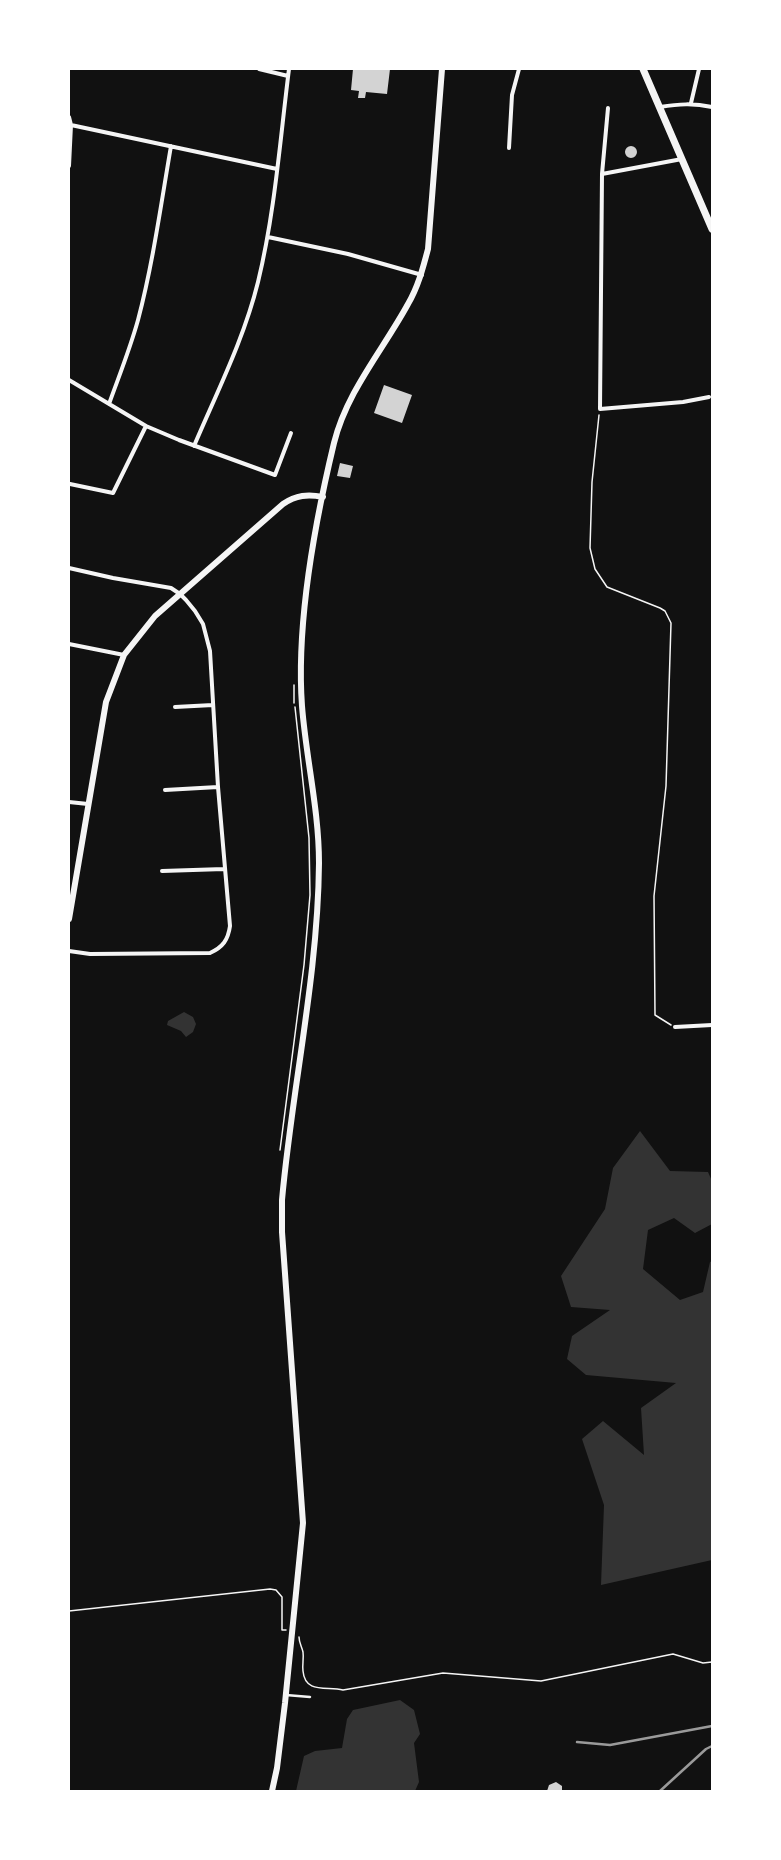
<!DOCTYPE html>
<html>
<head>
<meta charset="utf-8">
<style>
	body { margin:0 }
	#map { position:relative; width:781px; height:1860px; overflow:hidden; background:#111; font-family:"IBM Plex Sans",sans-serif }
	canvas { display:block }
	.frame { position:absolute; inset:0; border:70px solid #fff; pointer-events:none }
</style>
</head>
<body>
<div id="map">
<canvas width="781" height="1860"></canvas>
<div class="frame"></div>
</div>
<script>
const ctx = document.querySelector('canvas').getContext('2d');
ctx.lineJoin = 'round';
function fillPath(path, color) {
  ctx.fillStyle = color;
  ctx.fill(path, 'evenodd');
}
function stroke(path, color, width, dash) {
  ctx.strokeStyle = color;
  ctx.lineWidth = width;
  ctx.lineCap = dash ? 'butt' : 'round';
  ctx.setLineDash(dash || []);
  ctx.stroke(path);
}
const water = new Path2D(`
	M184 1012 193 1017 196 1024 193 1032 186 1037 181 1031 167 1025 168 1021Z
	M640 1131 670 1171 708 1172 712 1181V1224L695 1233 674 1218 648 1230 643 1269 680 1300 703 1292 710 1262 712 1261V1560L601 1585 604 1505 582 1439 603 1421 644 1455 641 1408 676 1383 586 1375 567 1359 572 1336 610 1310 571 1307 561 1276 605 1209 613 1168Z
	M400 1700 414 1710 420 1734 414 1743 419 1782 415 1791H296L304 1756 315 1751 342 1748 347 1719 353 1710Z`);
const building = new Path2D(`
	M353 69H390L387 94 366 92 365 98H358L359 91 351 90Z
	M625 152a6 6 0 1 1 12 0a6 6 0 1 1-12 0Z
	M384 385 412 395 402 423 374 413Z
	M340 463 353 466 350 478 337 476Z
	M556 1782 562 1786V1791H547L549 1785Z`);
const path = new Path2D(`
	M599 415 592 482 590 548 595 569 607 587 660 608 665 611 671 623 666 786 654 896 655 1015 671 1025
	M294 685V703
	M280 1150 304 965 310 895 309 838 295 707
	M69 1611 270 1589 276 1590 282 1597V1630H286
	M299 1637C299 1643 302 1647 303 1652 304 1659 302 1665 303 1671 305 1694 327 1686 343 1690L443 1673 541 1681 673 1654 703 1663 712 1662`);
const service = new Path2D(`
	M286 1695 310 1697`);
const minor = new Path2D(`
	M259 69 288 76
	M691 103 699 69
	M660 107C679 104 693 103 712 107
	M608 108 602 174 600 409 683 402 709 397
	M69 117 71 125 69 166
	M71 125 277 169
	M509 148 512 95 519 69
	M602 174 682 159
	M268 237 348 254 422 275
	M69 380 146 426 179 440 275 475 291 433
	M109 404C119 376 130 349 138 320 153 263 161 204 171 146
	M194 446C217 392 244 339 258 282 275 212 280 140 289 69
	M70 484 113 493 146 426
	M69 568 113 578 171 588 180 594 186 600 195 611 203 624 210 651 218 787 230 926C228 940 223 947 210 953L90 954 69 951
	M69 644 124 655
	M175 707 213 705
	M165 790 218 787
	M69 802 88 804
	M162 871 224 869
	M675 1027 712 1025`);
const tertiary = new Path2D(`
	M69 919 106 702 124 655 155 616 283 504C296 495 308 494 323 497
	M272 1791 277 1768 285 1703 303 1523 282 1232V1200C292 1088 318 976 319 863 319 810 306 758 302 706 296 624 315 522 334 443 347 391 383 350 408 304 418 287 423 268 428 249L442 69`);
const secondary = new Path2D(`
	M643 69 712 229`);
const rail = new Path2D(`
	M577 1742 610 1745 712 1726
	M660 1791 706 1749 712 1746`);
fillPath(water, '#333');
fillPath(building, '#d3d3d3');
stroke(path, '#f5f5f5', 1.5);
stroke(service, '#f5f5f5', 2.5);
stroke(minor, '#f5f5f5', 4);
stroke(tertiary, '#f5f5f5', 6);
stroke(secondary, '#f5f5f5', 7);
stroke(rail, '#9a9a9a', 2.5);
</script>
</body>
</html>
